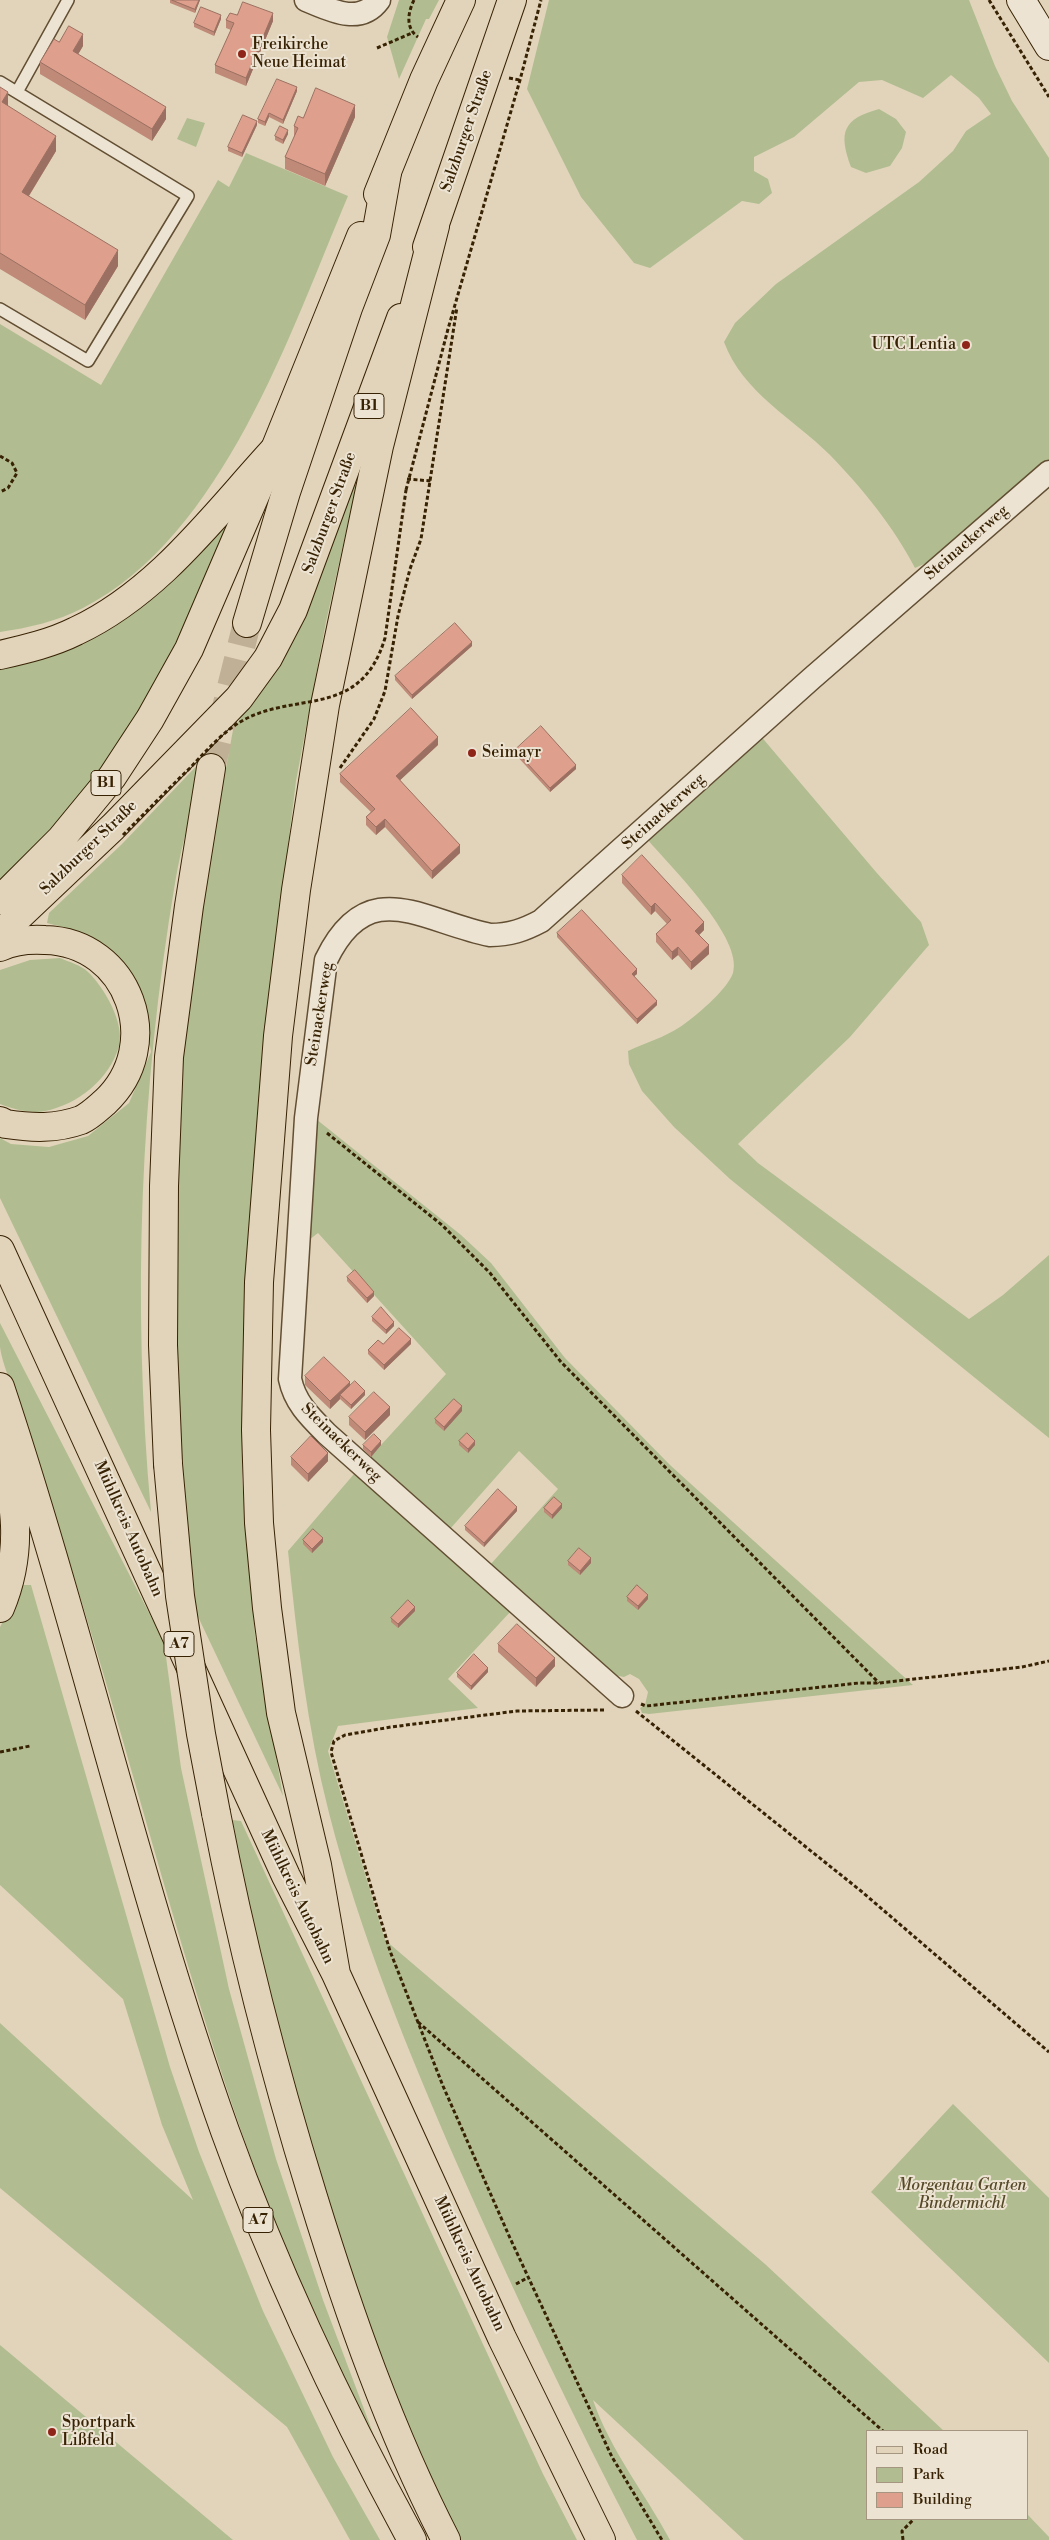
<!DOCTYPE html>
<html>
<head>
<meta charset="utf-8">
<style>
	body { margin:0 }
	#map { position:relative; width:1049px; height:2540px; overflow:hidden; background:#e2d4ba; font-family:"Libre Bodoni",serif }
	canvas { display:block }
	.legend { position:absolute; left:866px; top:2430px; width:162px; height:90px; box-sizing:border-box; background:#ece3d2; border:1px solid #a49680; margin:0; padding:6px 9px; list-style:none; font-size:15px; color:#382204 }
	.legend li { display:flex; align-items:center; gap:10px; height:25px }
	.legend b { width:25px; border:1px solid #a49680 }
</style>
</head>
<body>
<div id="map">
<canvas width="1049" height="2540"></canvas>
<ul class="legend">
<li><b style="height:6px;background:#e2d4ba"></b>Road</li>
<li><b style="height:14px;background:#b1bd91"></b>Park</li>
<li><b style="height:14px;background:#dea08c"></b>Building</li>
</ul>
</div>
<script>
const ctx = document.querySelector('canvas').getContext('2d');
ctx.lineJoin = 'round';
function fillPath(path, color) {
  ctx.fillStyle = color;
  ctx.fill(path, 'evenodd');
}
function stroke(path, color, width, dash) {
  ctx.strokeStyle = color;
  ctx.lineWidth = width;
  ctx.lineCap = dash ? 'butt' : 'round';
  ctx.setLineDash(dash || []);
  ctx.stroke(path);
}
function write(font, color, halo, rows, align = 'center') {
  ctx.font = font + ' "Libre Bodoni",serif';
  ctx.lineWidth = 4;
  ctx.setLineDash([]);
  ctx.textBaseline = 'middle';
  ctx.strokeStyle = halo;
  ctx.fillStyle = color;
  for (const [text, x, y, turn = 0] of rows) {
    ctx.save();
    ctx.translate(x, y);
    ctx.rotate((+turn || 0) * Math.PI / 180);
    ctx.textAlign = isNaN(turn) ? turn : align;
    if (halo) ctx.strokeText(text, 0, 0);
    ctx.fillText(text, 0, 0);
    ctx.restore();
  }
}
const green = new Path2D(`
	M399 0H439L429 19H426L399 79 387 37Z
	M549 0H969L995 66 1012 101 1049 158V463L933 560 915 568C894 527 862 488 830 455 793 418 743 393 724 342L735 323 776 284 919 182 953 151 966 131 991 114 979 98 951 75 923 98 882 80 859 82 794 137 754 157V171L768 179 772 193 759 204 742 201 650 268 634 263 581 197 527 89Z
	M879 109 896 119 906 132 902 148 890 166 866 173 851 167C838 132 843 119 879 109Z
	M187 118 205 123 196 147 177 139Z
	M246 153 348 196C290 333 223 536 83 608 58 621 28 628 0 632V324L101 385 218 180 229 187Z
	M367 437 326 622 296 781 264 1042 245 1278 242 1480 255 1635 283 1796 192 1604 180 1446 174 1256 180 1089 197 925 233 730 279 656Z
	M250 484 176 642 132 728 69 810 0 880V665L79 640Z
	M759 734 876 872 921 922 929 945 850 1037 738 1144 758 1163 969 1319 1003 1295 1049 1255V1438L730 1179 674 1127 642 1091 629 1064 628 1051C645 1043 665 1037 680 1027 695 1017 727 990 733 973 744 938 669 865 647 839Z
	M206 756C196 798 182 840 175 883 140 1091 132 1302 151 1512L0 1198V1138L11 1144 49 1147 88 1136 129 1103 151 1052 143 1003 126 968 108 947 78 931 47 923 49 913 122 844Z
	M60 958C69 962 81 965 88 972 104 987 125 1023 119 1046 110 1079 77 1105 45 1111 31 1114 13 1109 0 1104V970L30 960Z
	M316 1119 461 1235 491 1263 565 1358 670 1465 913 1685 649 1714 642 1713 640 1708 645 1705 648 1692 639 1679 630 1674 624 1677 614 1675 490 1565 558 1489 519 1451 450 1529 370 1457 446 1374 318 1233 305 1243Z
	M0 1323 164 1642 181 1768 229 1989 276 2159 323 2300 376 2441C233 2179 172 1896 85 1613 66 1550 47 1488 28 1425 20 1402 3 1370 0 1347 0 1339 0 1331 0 1323Z
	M354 1474 511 1611 448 1679 478 1708 338 1726 328 1751 385 1940 765 2264 944 2431H868V2519H1028V2515L1049 2537V2540H744L593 2400C610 2450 645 2493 670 2540H637C573 2417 514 2293 458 2166 408 2051 360 1934 329 1813 307 1727 297 1639 288 1551Z
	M22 1585H31L170 2067 199 2152 263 2311 333 2457 380 2540H350L287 2427 0 2188V2023L193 2200 162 2125 123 1999 0 1885V1627Z
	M232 1820 241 1821 543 2474 577 2540H459L403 2427 331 2226 252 1935Z
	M953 2104 1049 2198V2363L871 2192Z
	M0 2345 233 2540H0Z`);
const motorwayTunnel = new Path2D(`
	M211 768 247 623`);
const path = new Path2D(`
	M414 0C408 12 405 28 418 37
	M989 0 1049 97
	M377 48 412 33
	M509 78 520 80
	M0 456 12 463 17 473 8 488 0 492
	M407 479 431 481
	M406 490 448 329 520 80 541 0
	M340 768 374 719 385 691 398 616 410 569 421 539 457 307
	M327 1133 442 1225 490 1273 561 1362 879 1683
	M641 1704 646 1706 859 1683H879L1022 1667 1049 1661
	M604 1710 517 1711 391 1727 345 1735 334 1741 331 1752 390 1951 443 2086 510 2238 612 2457 662 2540
	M636 1711 861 1891 1049 2052
	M0 1752 30 1746
	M418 2022 883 2431
	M516 2284 529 2277
	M903 2540 902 2531 914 2519`);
const service = new Path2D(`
	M0 82 188 196 88 361 0 309
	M17 92 68 0`);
const minor = new Path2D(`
	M306 0C330 10 360 26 379 0
	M622 1696 327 1434C310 1417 295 1403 290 1379L306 1118 326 960C368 873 421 921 490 935 510 935 524 930 541 921L811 679 1049 472`);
const secondary = new Path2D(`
	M1021 0 1049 46`);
const primary = new Path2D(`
	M378 194 424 80 461 0
	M427 247 512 0
	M0 900 61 839 112 777 150 719 189 649 275 449 361 236
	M0 934 113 827 239 698 268 658 293 610 401 318`);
const motorway = new Path2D(`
	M247 623 286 492 348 308 376 235 387 173
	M0 655C26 649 52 643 76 631 159 592 215 514 275 449
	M0 947C15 940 29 939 45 940 129 942 166 1045 105 1102 98 1108 90 1116 81 1120 56 1129 32 1128 6 1124L0 1121
	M0 1250 286 1876 336 1974 502 2338 601 2540
	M0 1387C82 1633 138 1887 225 2131 276 2273 340 2408 412 2540
	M0 1442C16 1501 24 1551 0 1608
	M168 1464 163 1345 164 1186 169 1057 189 906 211 768
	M216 1813C241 1943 274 2071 313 2197 349 2314 390 2431 446 2540
	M336 1974 317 1865 281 1713 267 1608 259 1523 256 1430 259 1282 278 1036 296 890 325 705 379 446 435 226`);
const pathBridge = new Path2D(`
	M123 835C145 813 167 790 190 768 203 754 216 740 231 728 287 686 359 725 385 638L406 490`);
const motorwayBridge = new Path2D(`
	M168 1464 180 1596 201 1734 216 1813`);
const wall = new Path2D(`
	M170 0H200L195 13 170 3Z
	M237 15 273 21 246 86 215 73V65L231 30 226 28V20Z
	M221 19 214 36 194 27V23Z
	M59 42 83 46 78 54 166 119 152 141 40 74V62Z
	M0 87 8 106 56 151 29 196 118 266 85 320 0 269Z
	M297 91 283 124 269 117 265 126 258 123V119Z
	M355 117 325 186 285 169V157L294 138V126L303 118Z
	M257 125 242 157 228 151V147Z
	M288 134 283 144 275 140V136Z
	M472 646 412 699 395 680V676Z
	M438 745 400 780 460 853 432 879 385 827 376 835 366 825V817L371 812 340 782V774Z
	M515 750 576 769 550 792 515 754Z
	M622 875 704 930 699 935 709 954 691 970 678 955 672 960 656 942V934L667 924 655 911 651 915 622 883Z
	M557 933 637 974 634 976 657 1005 637 1024 557 937Z
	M347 1277 374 1296 367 1303 347 1281Z
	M372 1317 394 1326 386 1334 372 1321Z
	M383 1344H411L384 1370 368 1354V1350Z
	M305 1376 350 1386 365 1395 351 1409 340 1399 330 1409 305 1385Z
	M462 1411 444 1431 435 1423V1419Z
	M390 1415 365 1440 349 1425V1417Z
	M459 1441 475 1445 468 1453 459 1445Z
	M363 1445H381L371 1457 363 1449Z
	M291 1457 328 1461 308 1482 291 1465Z
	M544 1508H562L552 1519 544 1512Z
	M517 1511 484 1547 465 1530V1526Z
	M303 1540 323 1542 312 1553 303 1544Z
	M568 1561 591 1563 580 1575 568 1565Z
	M627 1597 648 1599 638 1610 627 1601Z
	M415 1611 398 1628 391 1622V1618Z
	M498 1644 555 1666 536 1687 498 1652Z
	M488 1672 471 1690 457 1677V1673Z`);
const shadedWall = new Path2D(`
	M199 0H200L195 13V9Z
	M273 13V21L246 86V78Z
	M221 15V19L214 36V32Z
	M83 34V46L73 63V51Z
	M297 87V91L283 124V120Z
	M8 92V108L2 102Z
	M355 105V117L325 186V174Z
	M166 107V119L152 141V129Z
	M269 113V117L265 126V122Z
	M257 121V125L242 157V153Z
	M288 130V134L283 144V140Z
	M56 136V151L22 207V192Z
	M118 250V266L85 320V305Z
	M472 642V646L412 699V695Z
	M438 737V745L396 784V776Z
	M576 765V769L550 792V788Z
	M385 819V827L376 835V827Z
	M460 845V853L432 879V871Z
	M655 903V911L651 915V907Z
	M704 922V930L695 939V931Z
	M709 945V954L691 970V962Z
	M678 947V955L672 960V952Z
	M637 969V974L632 978V974Z
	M657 1001V1005L637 1024V1019Z
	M374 1292V1296L367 1303V1298Z
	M394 1322V1326L386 1334V1330Z
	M411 1339V1344L384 1370V1365Z
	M350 1382V1390L340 1395V1399L330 1409V1401Z
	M365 1391V1395L351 1409V1405Z
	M462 1406V1411L444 1431V1427Z
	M390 1407V1415L365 1440V1432Z
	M381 1441V1445L371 1457V1452Z
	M475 1441V1445L468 1453V1449Z
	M328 1453V1461L308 1482V1474Z
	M562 1504V1508L552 1519V1515Z
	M517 1507V1511L484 1547V1543Z
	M323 1538V1542L312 1553V1549Z
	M591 1558V1563L580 1575V1571Z
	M648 1595V1599L638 1610V1606Z
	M415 1607V1611L398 1628V1624Z
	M555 1658V1666L536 1687V1678Z
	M488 1668V1672L471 1690V1686Z`);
const building = new Path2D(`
	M172 0H199L195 9Z
	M243 2 273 13 246 78 215 65 234 23 226 20 230 13 237 15Z
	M201 7 221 15 214 32 194 23Z
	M69 26 83 34 73 51 166 107 152 129 40 62 54 39 59 42Z
	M277 79 297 87 283 120 269 113 265 122 258 119Z
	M0 87 8 92 2 102 56 136 22 192 118 250 85 305 0 253Z
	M316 88 355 105 325 174 285 157 298 128 294 126 298 116 303 118Z
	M243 115 257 121 242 153 228 147Z
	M280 126 288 130 283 140 275 136Z
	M455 623 472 642 412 695 395 676Z
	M411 708 438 737 396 776 460 845 432 871 385 819 376 827 366 817 375 809 340 774Z
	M541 726 576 765 550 788 515 750Z
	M642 855 704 922 695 931 709 945 691 962 678 947 672 952 656 934 671 920 655 903 651 907 622 875Z
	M582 910 637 969 632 974 657 1001 637 1019 557 933Z
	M355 1270 374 1292 367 1298 347 1277Z
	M381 1307 394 1322 386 1330 372 1317Z
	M399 1328 411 1339 384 1365 368 1350 378 1340 383 1344Z
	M324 1357 350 1382 330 1401 305 1376Z
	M355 1381 365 1391 351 1405 340 1395Z
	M374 1392 390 1407 365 1432 349 1417Z
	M454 1399 462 1406 444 1427 435 1419Z
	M467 1433 475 1441 468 1449 459 1441Z
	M374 1434 381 1441 371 1452 363 1445Z
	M311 1436 328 1453 308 1474 291 1457Z
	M498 1489 517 1507 484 1543 465 1526Z
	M554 1497 562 1504 552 1515 544 1508Z
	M313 1529 323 1538 312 1549 303 1540Z
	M579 1548 591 1558 580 1571 568 1561Z
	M637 1585 648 1595 638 1606 627 1597Z
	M408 1600 415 1607 398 1624 391 1618Z
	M517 1624 555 1658 536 1678 498 1644Z
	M474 1654 488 1668 471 1686 457 1673Z`);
const markers = [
	[242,54,5,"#8f2418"],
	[966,345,5,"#8f2418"],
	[472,753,5,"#8f2418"],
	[52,2432,5,"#8f2418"]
];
const shields = [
	[369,406,30],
	[106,783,30],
	[179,1644,30],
	[258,2220,30]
];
const shieldNames = [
	["B1",369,406],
	["B1",106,783],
	["A7",179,1644],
	["A7",258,2220]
];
const poiNames = [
	["Freikirche",252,45],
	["Neue Heimat",252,63],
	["UTC Lentia",956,345,"right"],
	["Seimayr",482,753],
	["Sportpark",62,2423],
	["Lißfeld",62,2441]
];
const streetNames = [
	["Salzburger Straße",467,131,-71],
	["Salzburger Straße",330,513,-70],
	["Steinackerweg",967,543,-41],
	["Steinackerweg",664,812,-42],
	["Salzburger Straße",89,848,-44],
	["Steinackerweg",320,1014,-81],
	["Steinackerweg",341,1443,44],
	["Mühlkreis Autobahn",128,1529,66],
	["Mühlkreis Autobahn",297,1897,64],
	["Mühlkreis Autobahn",469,2264,65]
];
const parkNames = [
	["Morgentau Garten",962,2186],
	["Bindermichl",962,2204]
];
fillPath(green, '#b1bd91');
stroke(motorwayTunnel, '#c0b096', 28, [28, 14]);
stroke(service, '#624e32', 14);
stroke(minor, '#624e32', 25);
stroke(secondary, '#382204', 30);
stroke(primary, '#382204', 30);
stroke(motorway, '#382204', 30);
stroke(path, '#382204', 3, [4, 2.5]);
stroke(service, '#ece3d2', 11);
stroke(minor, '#ece3d2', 22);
stroke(secondary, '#ece3d2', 28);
stroke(primary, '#e2d4ba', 28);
stroke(motorway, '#e2d4ba', 28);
stroke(motorwayBridge, '#382204', 30, []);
stroke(pathBridge, '#382204', 3, [4, 2.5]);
stroke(motorwayBridge, '#e2d4ba', 28);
fillPath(wall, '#bf8a78');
fillPath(shadedWall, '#9b7062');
fillPath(building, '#dea08c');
stroke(building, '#9b7062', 1);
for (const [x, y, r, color] of markers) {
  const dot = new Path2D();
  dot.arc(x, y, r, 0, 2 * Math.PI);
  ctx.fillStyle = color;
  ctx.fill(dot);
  stroke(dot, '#ece3d2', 2);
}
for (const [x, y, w] of shields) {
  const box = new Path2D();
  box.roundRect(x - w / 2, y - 12.5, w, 25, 4);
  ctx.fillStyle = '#ece3d2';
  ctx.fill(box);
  stroke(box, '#382204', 1);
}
write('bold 15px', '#382204', null, shieldNames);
write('16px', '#382204', '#ece3d2', poiNames, 'left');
write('16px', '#382204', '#ece3d2', streetNames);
write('italic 16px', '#564927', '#ece3d2', parkNames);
</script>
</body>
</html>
